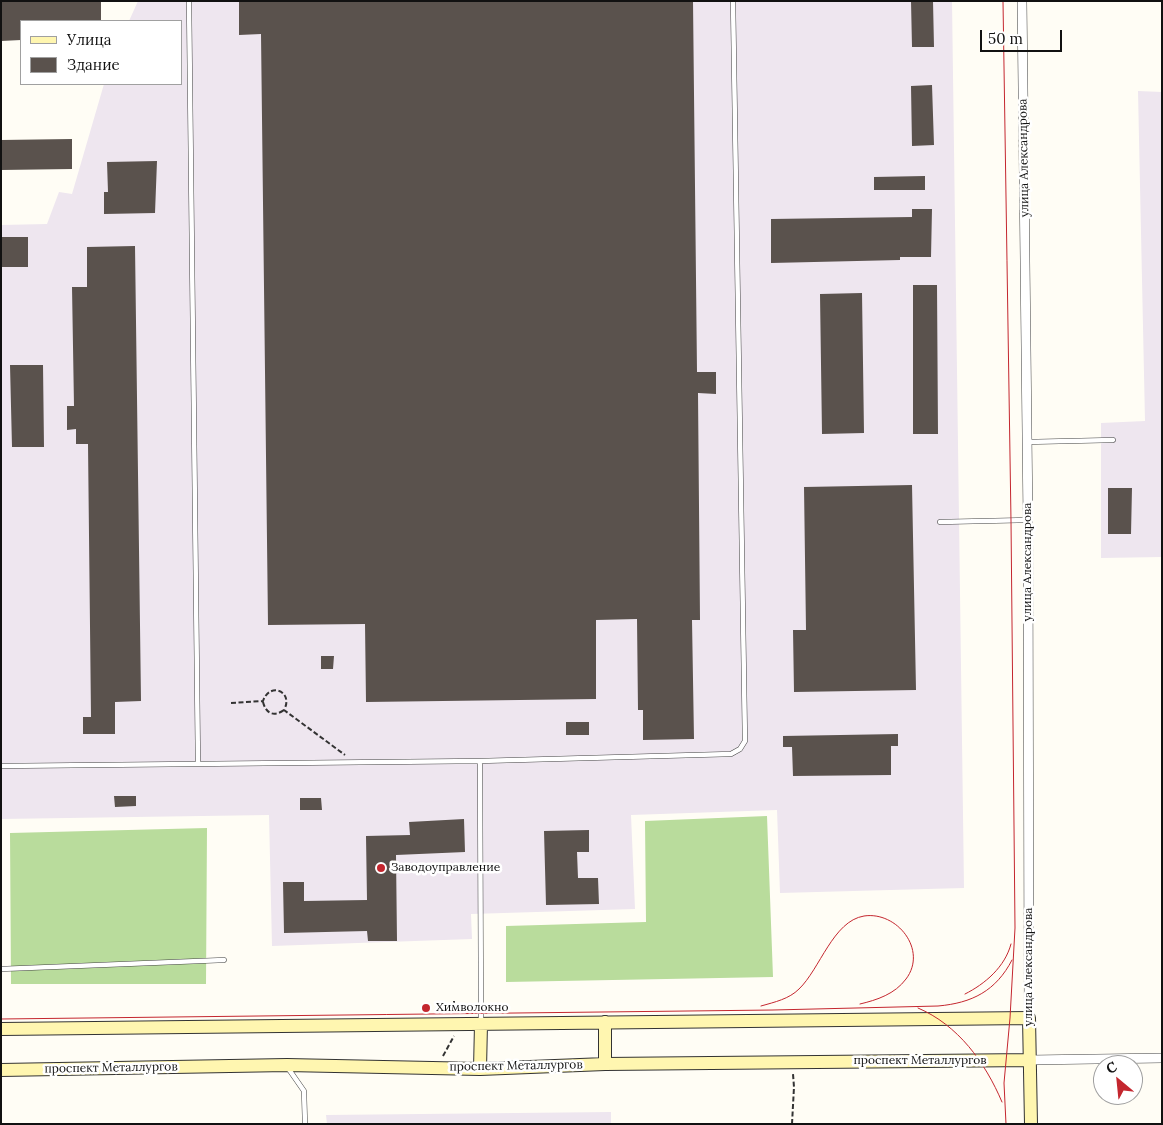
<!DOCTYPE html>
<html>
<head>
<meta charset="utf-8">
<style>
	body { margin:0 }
	#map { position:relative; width:1163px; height:1125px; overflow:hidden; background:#fffdf5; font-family:Lora,serif }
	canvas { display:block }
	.frame { position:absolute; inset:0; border:2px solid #111; pointer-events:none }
	.legend { position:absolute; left:20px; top:20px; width:162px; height:65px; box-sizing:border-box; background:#fff; border:1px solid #a0a0a0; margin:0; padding:6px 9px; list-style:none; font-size:15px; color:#111 }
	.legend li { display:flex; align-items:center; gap:10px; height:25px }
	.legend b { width:25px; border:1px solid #a0a0a0 }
	.north { position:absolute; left:1093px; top:1055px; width:50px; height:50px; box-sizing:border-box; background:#fff; border:1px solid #a0a0a0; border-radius:50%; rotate:332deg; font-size:14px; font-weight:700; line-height:20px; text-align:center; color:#111 }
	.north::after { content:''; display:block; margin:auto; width:18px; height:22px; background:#c4262e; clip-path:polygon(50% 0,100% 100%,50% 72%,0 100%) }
	.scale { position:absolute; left:980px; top:30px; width:82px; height:22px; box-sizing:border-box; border:2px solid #111; border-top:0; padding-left:6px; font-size:15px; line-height:18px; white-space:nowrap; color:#111; -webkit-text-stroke:4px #fff; paint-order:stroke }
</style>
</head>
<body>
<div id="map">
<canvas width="1163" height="1125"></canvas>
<div class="frame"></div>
<ul class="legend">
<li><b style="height:6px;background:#fff6b0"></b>Улица</li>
<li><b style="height:14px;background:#5a524d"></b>Здание</li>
</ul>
<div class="north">С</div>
<div class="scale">50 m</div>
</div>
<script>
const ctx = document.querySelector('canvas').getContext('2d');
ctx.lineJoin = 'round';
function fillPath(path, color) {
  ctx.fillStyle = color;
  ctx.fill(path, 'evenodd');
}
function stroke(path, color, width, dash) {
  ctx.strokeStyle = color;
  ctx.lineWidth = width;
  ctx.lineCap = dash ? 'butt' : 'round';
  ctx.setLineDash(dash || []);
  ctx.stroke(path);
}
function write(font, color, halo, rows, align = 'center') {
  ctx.font = font + ' Lora,serif';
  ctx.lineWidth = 5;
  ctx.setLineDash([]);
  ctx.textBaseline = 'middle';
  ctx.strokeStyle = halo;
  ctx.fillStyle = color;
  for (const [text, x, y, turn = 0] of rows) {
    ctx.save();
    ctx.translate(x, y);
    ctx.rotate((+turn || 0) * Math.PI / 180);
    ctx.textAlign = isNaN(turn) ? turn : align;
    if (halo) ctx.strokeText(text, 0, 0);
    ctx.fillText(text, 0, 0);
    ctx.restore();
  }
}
const industrial = new Path2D(`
	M138 1H952L964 888 780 893 777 810 631 815 635 909 471 914 472 939 272 946 269 815 1 819V225L47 224 59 192 72 194 104 84H181V21H129Z
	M1138 91 1162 92V557L1101 558V423L1145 421Z
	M611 1112V1124H327L326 1115Z`);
const forest = new Path2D(`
	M767 816 773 977 506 982V926L646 922 645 821Z
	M207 828 206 984H11L10 833Z`);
const building = new Path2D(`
	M101 1V21H21V40L1 41V2Z
	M239 1H693L697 372H716V394L698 393 700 620H692L694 739 643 740V710H638L637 619 596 620V699L366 702 365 624 268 625 261 34 239 35Z
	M911 1H933L934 47H912Z
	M932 85 934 145 912 146 911 86Z
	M72 139V169L1 170V140Z
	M157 161 155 213 104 214V192H108L107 162Z
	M925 176V190H874V177Z
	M912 209H932L931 257H900V260L771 263V219L912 217Z
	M1 237H28V267H1Z
	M135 246 141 701 115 702V734H83V717H91L88 444H76V429L67 430V406H74L72 287H87V247Z
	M913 285H937L938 434H913Z
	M862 293 864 433 822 434 820 294Z
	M10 365H43L44 447H12Z
	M912 485 916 690 794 692 793 630H806L804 487Z
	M1108 488H1132L1131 534H1108Z
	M321 656H334L333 669H321Z
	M566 722H589V735H566Z
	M898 734V746H891V775L793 776 792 747H783V736Z
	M114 796H136V806L115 807Z
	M300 798H321L322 810H300Z
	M464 819 465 852 396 855 397 941H368L367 931 284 933 283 882H304V901L367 900 366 836 410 835 409 822Z
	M589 830V852H577L578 878H598L599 904 546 905 544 831Z`);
const path = new Path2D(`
	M263 702C266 714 274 717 284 710
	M231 703 263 701C270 681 294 692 284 710L345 755
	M454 1001V1012
	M443 1056 454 1036
	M792 1124 794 1087 793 1074`);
const lane = new Path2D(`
	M189 1 198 764
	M1027 442 1113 440
	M940 522 1028 520
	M480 761 481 1022
	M1 766 480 761 731 754 740 749 745 741 733 1
	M1 969 224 960
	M288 1068 304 1091 305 1124`);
const street = new Path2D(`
	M1022 1 1028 520 1029 1018
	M1030 1060 1162 1058`);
const secondary = new Path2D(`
	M605 1022V1064
	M1 1029 1029 1018 1031 1124
	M480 1069 481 1024
	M1 1070 287 1065 480 1069 605 1064 1030 1060`);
const tram = new Path2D(`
	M1003 1 1011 521 1015 928 1010 1018 1004 1083 1006 1124
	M965 994C985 984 1005 967 1011 944
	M761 1006C775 1002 789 999 799 989 820 969 833 921 864 916 897 911 928 950 906 979 895 994 877 1000 860 1004
	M918 1008C958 1025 985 1062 1002 1102
	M1 1019 773 1010 938 1006C972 1003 996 991 1012 960`);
const markers = [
	[381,868,5,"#c4262e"],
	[426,1008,5,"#c4262e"]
];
const streetNames = [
	["улица Александрова",1024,158,-91],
	["улица Александрова",1028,562,-90],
	["улица Александрова",1029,967,-90],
	["проспект Металлургов",920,1061],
	["проспект Металлургов",516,1066,-1],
	["проспект Металлургов",111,1068,-1]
];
const poiNames = [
	["Заводоуправление",391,868],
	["Химволокно",436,1008]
];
fillPath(industrial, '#eee6ef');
fillPath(forest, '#b9dc9c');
fillPath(building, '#5a524d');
stroke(lane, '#444', 5.5);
stroke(street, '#444', 10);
stroke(secondary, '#333', 14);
stroke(path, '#333', 2, [5, 2.5]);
stroke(lane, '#fff', 4.5);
stroke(street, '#fff', 9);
stroke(secondary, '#fff6b0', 12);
stroke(tram, '#c4262e', 1);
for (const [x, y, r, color] of markers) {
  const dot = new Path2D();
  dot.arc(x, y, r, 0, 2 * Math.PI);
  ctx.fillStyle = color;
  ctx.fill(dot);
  stroke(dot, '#fff', 2);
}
write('12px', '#111', '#fff', streetNames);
write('12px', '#111', '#fff', poiNames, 'left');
</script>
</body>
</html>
